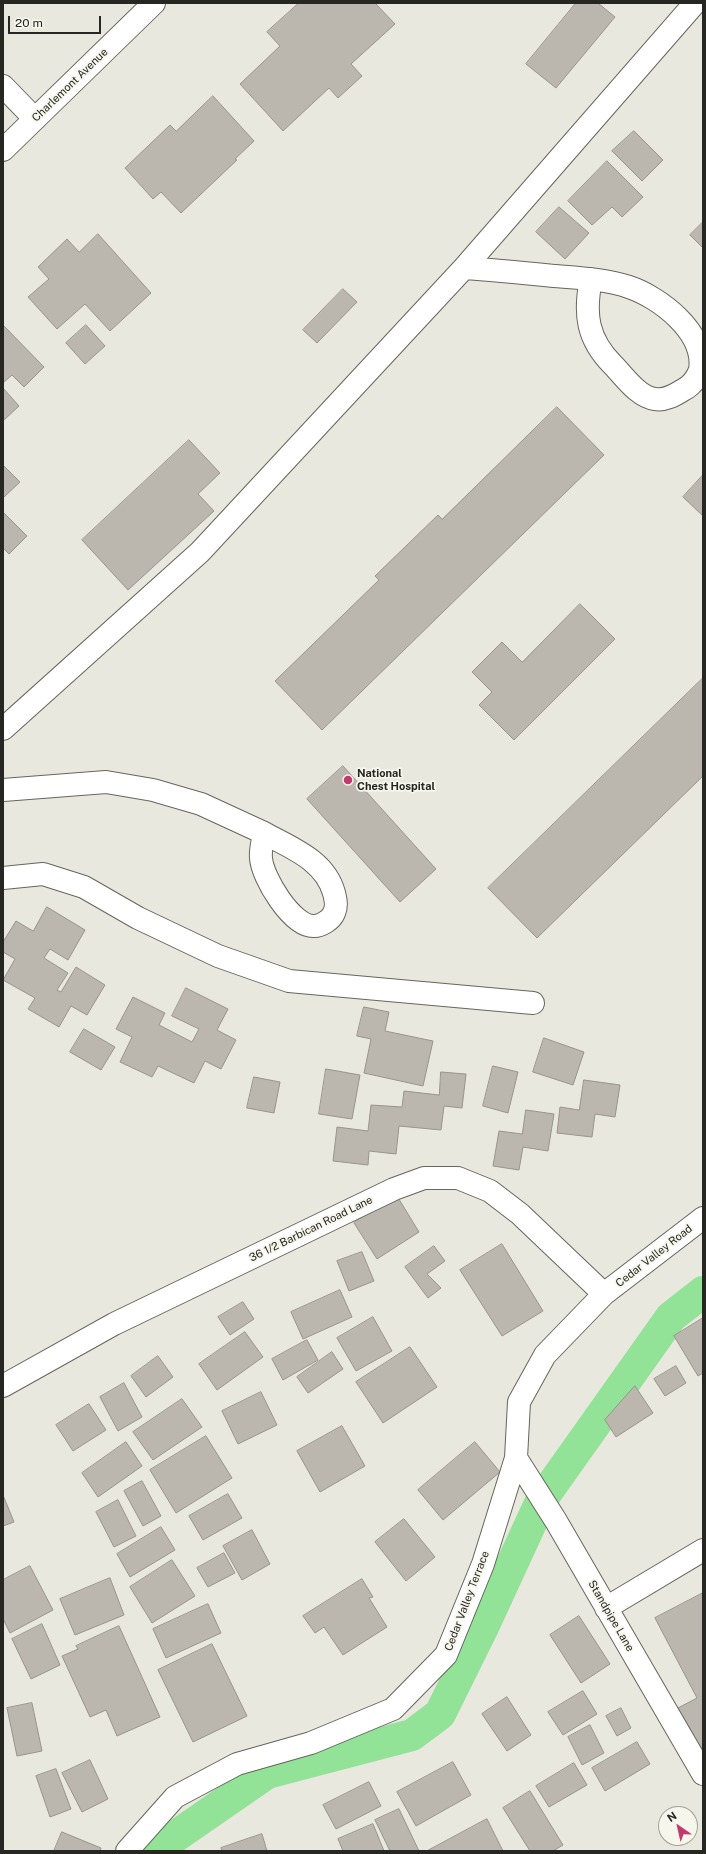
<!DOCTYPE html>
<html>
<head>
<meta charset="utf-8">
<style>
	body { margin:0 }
	#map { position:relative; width:706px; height:1854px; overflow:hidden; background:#e9e8de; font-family:"Public Sans",sans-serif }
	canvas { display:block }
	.frame { position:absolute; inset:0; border:4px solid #262623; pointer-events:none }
	.north { position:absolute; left:658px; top:1806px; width:40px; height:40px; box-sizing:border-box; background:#f6f6ec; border:1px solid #a3a39c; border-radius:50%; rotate:326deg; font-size:11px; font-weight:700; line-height:16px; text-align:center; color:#262623 }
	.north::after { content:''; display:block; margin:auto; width:14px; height:18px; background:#c23871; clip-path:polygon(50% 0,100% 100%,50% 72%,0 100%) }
	.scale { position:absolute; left:8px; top:16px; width:93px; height:18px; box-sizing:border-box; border:2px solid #262623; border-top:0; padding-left:5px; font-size:12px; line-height:14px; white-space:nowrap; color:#262623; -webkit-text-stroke:3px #f6f6ec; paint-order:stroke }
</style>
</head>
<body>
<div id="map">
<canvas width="706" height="1854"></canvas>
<div class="frame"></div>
<div class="north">N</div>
<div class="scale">20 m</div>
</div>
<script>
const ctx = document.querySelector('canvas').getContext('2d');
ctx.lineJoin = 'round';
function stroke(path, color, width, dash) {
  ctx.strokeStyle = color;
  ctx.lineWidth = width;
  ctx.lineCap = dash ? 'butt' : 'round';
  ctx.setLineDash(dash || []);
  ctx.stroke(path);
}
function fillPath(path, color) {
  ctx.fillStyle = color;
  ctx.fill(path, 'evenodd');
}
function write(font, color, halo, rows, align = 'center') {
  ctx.font = font + ' "Public Sans",sans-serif';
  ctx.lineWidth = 3.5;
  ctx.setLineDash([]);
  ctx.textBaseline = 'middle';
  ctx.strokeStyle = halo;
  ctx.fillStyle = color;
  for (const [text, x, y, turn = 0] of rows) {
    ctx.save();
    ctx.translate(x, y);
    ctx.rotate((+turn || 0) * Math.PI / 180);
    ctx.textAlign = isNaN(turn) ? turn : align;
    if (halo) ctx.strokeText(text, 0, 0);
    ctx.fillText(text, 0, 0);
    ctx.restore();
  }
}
const canal = new Path2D(`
	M159 1851 173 1838 267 1773 412 1735 440 1714 483 1627 542 1499 671 1317 703 1292`);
const building = new Path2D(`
	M299 3H375L395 24 351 64 362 76 338 98 329 88 283 131 240 84 280 46 267 32Z
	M576 3H598L615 17 556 88 526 64Z
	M213 96 254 141 235 159 237 160 181 213 161 192 153 199 125 168 170 125 176 131Z
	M634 131 663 160 642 181 612 151Z
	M607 161 643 197 622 217 612 207 592 225 568 201Z
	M559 207 589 233 565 259 536 232Z
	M703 222V248L690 235Z
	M98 234 151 293 110 331 85 304 57 329 28 297 49 279 38 267 67 239 79 252Z
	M343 289 357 302 317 343 303 330Z
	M3 325 44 367 24 387 12 375 3 383Z
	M86 325 105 346 85 364 66 343Z
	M3 388 19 406 3 421Z
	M557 407 604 455 322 730 275 681 379 580 375 576 438 515 442 519Z
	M189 440 220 473 198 494 214 511 128 590 82 540Z
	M3 465 20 482 3 498Z
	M703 475V516L683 497Z
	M3 512 27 536 9 554 3 548Z
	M580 604 615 639 514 740 479 705 492 692 472 672 502 642 522 662Z
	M703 678V776L537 938 488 888Z
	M343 766 436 869 400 902 307 799Z
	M47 907 85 930 68 960 50 949 44 958 68 973 57 990 61 992 76 967 105 985 87 1015 71 1006 59 1027 28 1009 35 998 3 980 15 959 3 952V942L16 921 33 931Z
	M186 988 228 1009 217 1030 236 1040 221 1069 205 1061 194 1083 158 1066 152 1077 120 1062 132 1037 116 1029 133 997 165 1013 159 1025 192 1042 199 1029 172 1016Z
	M364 1007 389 1012 385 1031 433 1041 423 1086 364 1073 371 1039 357 1036Z
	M84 1029 115 1047 101 1070 70 1052Z
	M544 1038 584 1052 573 1085 533 1072Z
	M493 1066 518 1072 508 1113 483 1106Z
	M326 1069 360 1075 352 1119 319 1114Z
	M441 1072 466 1074 462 1108 444 1106 441 1130 399 1126 396 1154 369 1151 368 1165 333 1161 337 1127 368 1131 371 1105 402 1107 404 1091 439 1095Z
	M254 1077 280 1082 274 1113 247 1108Z
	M584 1080 620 1085 615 1117 595 1114 592 1137 557 1133 560 1107 579 1110Z
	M526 1110 554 1114 548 1151 523 1147 519 1170 493 1166 499 1131 522 1134Z
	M397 1196 419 1232 377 1259 354 1223Z
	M502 1244 543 1311 502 1336 460 1270Z
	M434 1246 445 1261 427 1274 441 1288 428 1298 405 1267Z
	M362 1252 374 1281 349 1291 337 1261Z
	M340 1290 352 1317 303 1339 291 1312Z
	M243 1302 254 1319 230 1335 218 1317Z
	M373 1317 392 1351 356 1371 337 1338Z
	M703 1318V1373L698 1376 674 1336Z
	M245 1332 263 1357 217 1390 199 1364Z
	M307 1340 318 1360 283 1380 272 1359Z
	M410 1347 437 1387 383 1423 356 1382Z
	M332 1352 343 1369 308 1393 297 1377Z
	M158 1356 173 1377 146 1397 131 1376Z
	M676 1366 686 1383 665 1396 654 1379Z
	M124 1383 142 1417 118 1431 100 1397Z
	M635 1386 653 1413 616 1437 605 1420Z
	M261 1392 277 1425 238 1444 222 1411Z
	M182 1399 202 1427 153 1460 133 1432Z
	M89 1404 106 1430 73 1451 56 1425Z
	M342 1426 365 1466 320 1492 297 1451Z
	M206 1436 232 1478 176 1513 150 1470Z
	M126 1442 142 1466 98 1497 82 1473Z
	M475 1442 500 1472 443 1520 418 1490Z
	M142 1481 161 1516 143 1526 124 1491Z
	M228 1494 242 1518 203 1540 189 1516Z
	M3 1495 14 1522 3 1526Z
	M118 1500 136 1536 114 1547 96 1512Z
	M404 1519 435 1557 406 1581 375 1542Z
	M161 1527 175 1550 130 1577 117 1554Z
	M252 1530 270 1564 242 1580 223 1546Z
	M224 1553 235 1573 208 1587 197 1568Z
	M172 1560 195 1596 152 1623 130 1587Z
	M30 1566 53 1610 10 1633 3 1619V1580Z
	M110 1578 124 1615 75 1635 60 1599Z
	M362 1579 373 1597 369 1598 387 1627 343 1655 324 1627 315 1633 303 1616Z
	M703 1593V1757L676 1709 697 1698 655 1618Z
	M208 1604 221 1633 166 1658 153 1629Z
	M579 1616 610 1664 581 1683 550 1635Z
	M42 1624 60 1665 31 1679 12 1639Z
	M119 1626 160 1717 117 1736 106 1710 90 1717 62 1656 78 1649 76 1646Z
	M212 1644 247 1716 193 1742 158 1670Z
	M583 1691 597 1714 563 1735 548 1712Z
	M507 1697 531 1735 507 1751 482 1714Z
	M32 1703 42 1751 17 1756 7 1708Z
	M621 1708 631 1728 617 1736 606 1716Z
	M590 1725 604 1753 582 1765 568 1737Z
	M637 1742 650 1764 605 1791 592 1768Z
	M90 1760 108 1799 82 1812 62 1773Z
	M453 1762 471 1795 416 1826 397 1792Z
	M574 1763 587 1785 549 1807 536 1786Z
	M56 1769 71 1809 50 1817 36 1776Z
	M369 1782 381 1806 336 1829 323 1805Z
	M530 1791 563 1845 553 1851H530L503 1808Z
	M399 1809 419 1851H390L375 1820Z
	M487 1819 503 1851H427Z
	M373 1824 384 1851H343L338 1839Z
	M62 1832 101 1848 100 1851H54Z
	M262 1834 267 1851H222L221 1848Z`);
const street = new Path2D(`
	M3 86 35 119
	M3 150 154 3
	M464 268C494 270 524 273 554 276 579 278 605 279 629 287 659 297 706 332 700 370 697 378 691 386 683 390 675 395 665 401 655 399 638 397 624 376 613 365 587 339 584 314 591 279
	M3 729 200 552 464 268 695 3
	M3 790 106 782 153 790 201 804 264 833
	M264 833C291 848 325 860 334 893 336 901 337 906 334 913 331 920 321 926 314 926 292 927 262 877 261 858 260 850 263 841 264 833Z
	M3 878 43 874 84 887 138 918 218 956 289 981 533 1003
	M3 1386 114 1324 394 1189 424 1178H458L490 1191 520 1214 604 1294
	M516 1458 556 1521 703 1774
	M606 1608 703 1550
	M127 1851 175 1797 237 1764 311 1743 393 1709 446 1655 483 1564 516 1458 519 1402 545 1355 604 1294 703 1218`);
const markers = [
	[348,780,5,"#c23871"]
];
const streetNames = [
	["Charlemont Avenue",70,85,-44],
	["36 1/2 Barbican Road Lane",311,1229,-26],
	["Cedar Valley Road",654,1256,-38],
	["Cedar Valley Terrace",467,1601,-69],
	["Standpipe Lane",611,1616,60]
];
const poiNames = [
	["National",357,774],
	["Chest Hospital",357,787]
];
stroke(canal, '#92e298', 32);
fillPath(building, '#bbb7ae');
stroke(building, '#98948c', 1);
stroke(street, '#66665d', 24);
stroke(street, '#fff', 22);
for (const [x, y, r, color] of markers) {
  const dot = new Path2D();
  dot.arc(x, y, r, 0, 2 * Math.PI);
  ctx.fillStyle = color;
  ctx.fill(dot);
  stroke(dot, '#f6f6ec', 1.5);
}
write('11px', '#262623', '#f6f6ec', streetNames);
write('bold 11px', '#262623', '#f6f6ec', poiNames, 'left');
</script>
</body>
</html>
